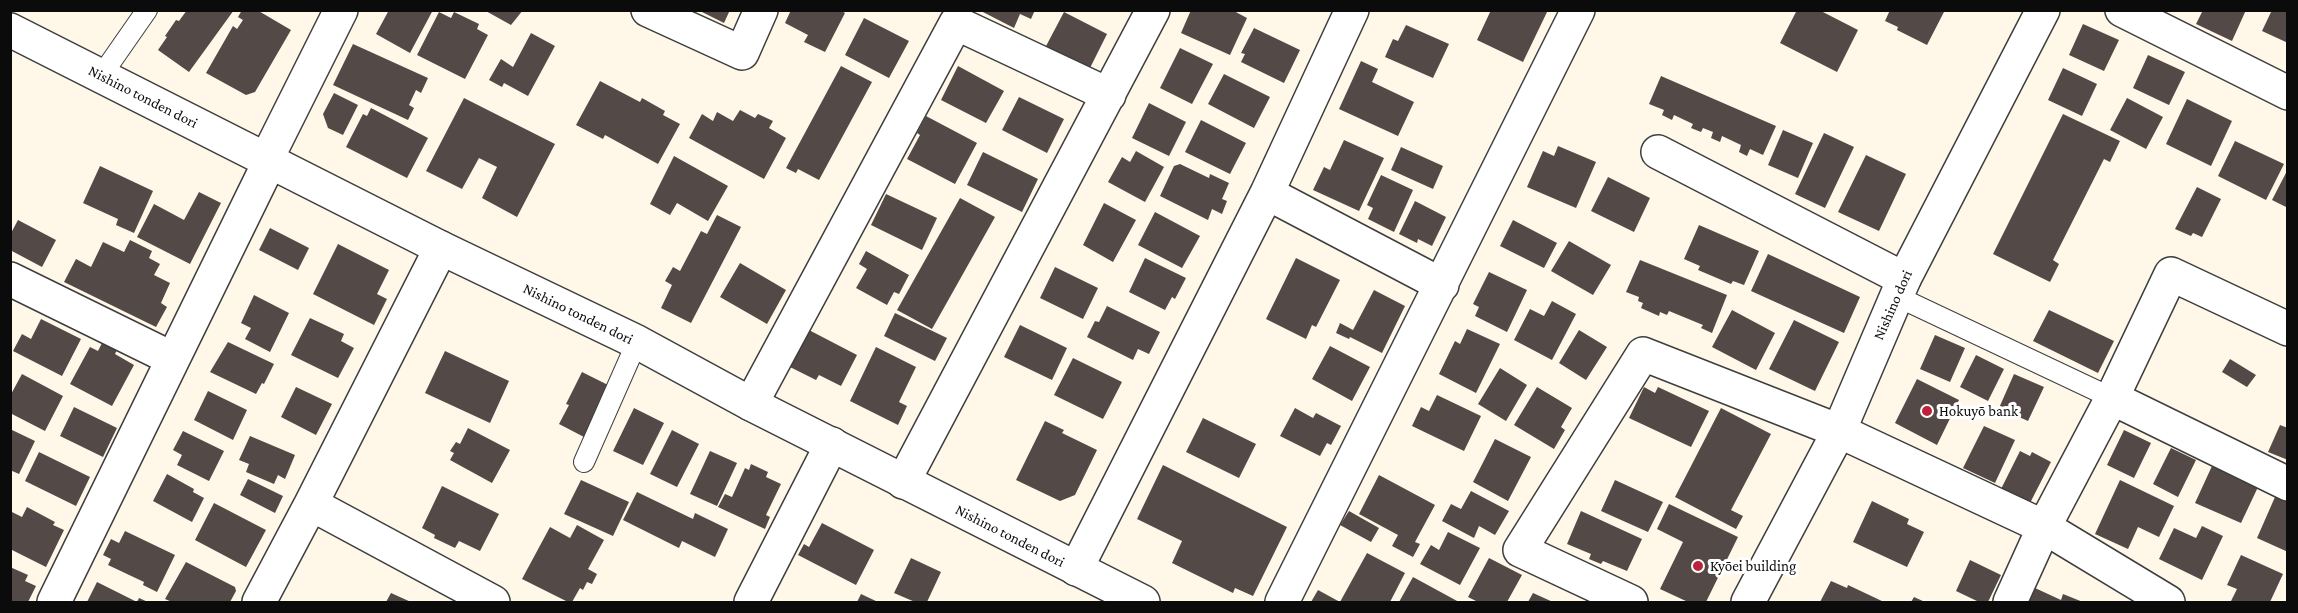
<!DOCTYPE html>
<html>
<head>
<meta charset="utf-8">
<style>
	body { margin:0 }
	#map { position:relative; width:2298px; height:613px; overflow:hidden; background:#fff8e8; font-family:"Crimson Pro",serif }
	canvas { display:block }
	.frame { position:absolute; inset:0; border:12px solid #0b0b0b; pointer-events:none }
</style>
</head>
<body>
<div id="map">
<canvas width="2298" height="613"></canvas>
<div class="frame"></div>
</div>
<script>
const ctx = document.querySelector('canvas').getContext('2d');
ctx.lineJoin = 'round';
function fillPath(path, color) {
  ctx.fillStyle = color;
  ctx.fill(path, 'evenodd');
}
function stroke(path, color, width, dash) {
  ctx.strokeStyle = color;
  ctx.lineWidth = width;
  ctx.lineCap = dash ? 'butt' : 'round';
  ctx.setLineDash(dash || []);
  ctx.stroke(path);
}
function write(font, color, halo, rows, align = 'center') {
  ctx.font = font + ' "Crimson Pro",serif';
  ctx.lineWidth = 6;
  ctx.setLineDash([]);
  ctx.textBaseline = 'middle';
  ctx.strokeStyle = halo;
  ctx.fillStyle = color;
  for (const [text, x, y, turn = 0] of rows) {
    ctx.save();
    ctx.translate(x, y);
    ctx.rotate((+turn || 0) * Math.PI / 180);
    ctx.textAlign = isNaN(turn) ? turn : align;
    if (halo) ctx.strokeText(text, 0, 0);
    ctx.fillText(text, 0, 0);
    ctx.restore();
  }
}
const building = new Path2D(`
	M187 10H234L189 72 158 50 167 37 165 36 176 20 179 21Z
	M242 10H257L291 30 255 92 246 95 206 73 233 26 237 29 243 20 238 17Z
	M389 10H433L410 53 376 34Z
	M484 10H523L511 25Z
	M698 10H730L724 23Z
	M791 10H840L845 13 825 52 804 42 808 35 785 23Z
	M979 10H1035L1031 19 1020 14 1014 28Z
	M1191 10H1232L1247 18 1230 55 1181 33Z
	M1491 10H1548L1523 62 1477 40Z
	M1797 10H1819L1858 30 1837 72 1780 43Z
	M1890 10H1945L1927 45 1897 30 1898 27 1885 21Z
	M2203 10H2246L2232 41 2196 24Z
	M2272 10H2288V43L2262 31Z
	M439 12 451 18 454 12 479 24 477 29 488 35 465 79 417 55Z
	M1064 12 1107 34 1089 70 1045 48Z
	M864 18 909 41 889 78 845 55Z
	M2083 24 2119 40 2104 71 2069 55Z
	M1406 25 1449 44 1433 78 1385 57 1393 39 1398 41Z
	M1254 28 1300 50 1284 83 1241 62 1245 54 1241 53Z
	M531 33 555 46 528 96 504 83 502 87 489 80 501 59 513 67Z
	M353 44 428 78 421 93 416 90 409 105 414 108 408 120 333 85Z
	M1180 48 1213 64 1192 104 1160 88Z
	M2148 55 2185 72 2169 105 2133 88Z
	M1361 61 1378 69 1372 82 1414 102 1398 136 1339 109Z
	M841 66 872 82 819 180 798 169 796 173 786 168Z
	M958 66 1004 91 986 123 941 100Z
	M2063 68 2097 84 2082 116 2048 100Z
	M1224 74 1270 97 1254 128 1208 104Z
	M1661 76 1776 126 1763 155 1750 149 1747 156 1739 152 1741 145 1722 136 1720 142 1711 138 1713 132 1703 128 1701 132 1691 128 1693 124 1674 115 1672 120 1662 115 1664 110 1649 104Z
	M600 81 640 102 642 98 665 111 663 115 680 124 658 164 605 135 603 139 576 125Z
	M334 93 358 105 343 135 328 128 323 114Z
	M1019 97 1064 119 1047 153 1002 130Z
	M464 98 555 144 517 217 482 198 497 167 479 158 462 189 426 171Z
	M2127 98 2163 117 2146 149 2110 130Z
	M2187 99 2232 121 2211 166 2166 144Z
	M1149 103 1186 122 1169 156 1132 138Z
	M371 108 428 138 407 178 346 147 363 114 367 116Z
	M740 110 755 118 758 114 773 121 769 128 786 138 764 179 689 138 702 114 713 121 717 112 733 121Z
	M2063 114 2120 141 2110 162 2104 159 2053 260 2059 264 2050 282 1993 254Z
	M926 116 977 143 955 184 907 159 920 135 917 133Z
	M1201 120 1246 143 1230 174 1185 152Z
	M1783 130 1813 143 1798 178 1768 165Z
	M1824 133 1854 147 1825 208 1795 194Z
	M1344 140 1384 158 1359 211 1313 190 1324 167 1330 170Z
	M2235 141 2284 164 2266 200 2218 176Z
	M1558 146 1596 162 1576 208 1527 187 1543 151 1554 156Z
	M1401 147 1443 166 1433 189 1391 170Z
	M1136 151 1164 167 1145 202 1108 182 1122 157 1130 162Z
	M983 152 1038 179 1022 212 967 185Z
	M1866 155 1906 174 1879 231 1838 212Z
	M674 156 728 186 708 221 677 203 670 215 650 204Z
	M1180 164 1209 178 1210 174 1229 183 1222 199 1227 201 1222 214 1212 209 1208 220 1160 196 1174 166Z
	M100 166 153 191 134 233 116 225 118 219 83 203Z
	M2288 169V208L2272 200Z
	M1381 175 1413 190 1394 232 1368 219 1373 208 1367 205Z
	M1608 177 1650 198 1634 232 1591 211Z
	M2197 187 2221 199 2202 237 2193 233 2191 236 2175 229Z
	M199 192 221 203 190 264 137 237 154 204 184 220Z
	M886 194 937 218 922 250 871 225Z
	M960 198 995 217 932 329 897 310Z
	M1415 201 1446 217 1432 246 1418 239 1417 243 1399 234Z
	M1104 203 1136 220 1113 262 1083 245Z
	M1155 212 1200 236 1182 268 1138 245Z
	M717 215 741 227 691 323 661 308 672 285 665 281 673 267 680 271 701 231 707 234Z
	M18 220 56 240 42 267 10 250V235Z
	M1513 220 1557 243 1544 268 1500 246Z
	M1699 225 1759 251 1744 285 1733 281 1731 284 1698 270 1700 266 1684 259Z
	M270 228 309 248 298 270 259 250Z
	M130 240 152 251 149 258 160 264 154 275 170 283 161 303 167 307 156 327 64 282 76 259 91 267 103 242 124 252Z
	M1569 241 1611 265 1593 295 1551 271Z
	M338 244 389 270 377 294 387 299 374 325 313 294Z
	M866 251 909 275 899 294 894 292 887 305 856 288 867 269 859 264Z
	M1768 254 1860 297 1844 333 1751 291Z
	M1145 258 1186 278 1175 299 1172 297 1165 310 1129 292Z
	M1296 258 1340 280 1316 327 1312 325 1306 339 1266 319Z
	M1640 260 1727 295 1712 333 1701 328 1703 325 1669 311 1667 315 1660 312 1659 316 1641 308 1643 303 1638 301 1639 297 1626 292Z
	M740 263 786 290 767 324 720 297Z
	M1055 267 1098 288 1083 319 1040 298Z
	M1489 272 1527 290 1507 332 1475 316 1479 307 1473 304Z
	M1374 290 1405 306 1382 353 1350 337 1349 339 1336 333 1340 323 1353 330Z
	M254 295 289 313 270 352 245 339 251 328 241 323Z
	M1552 301 1576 314 1552 360 1514 340 1530 309 1544 316Z
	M1107 306 1160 332 1149 354 1138 349 1133 360 1087 337 1095 321 1099 322Z
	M1732 310 1775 333 1756 370 1712 347Z
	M2049 310 2114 341 2098 373 2033 341Z
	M895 313 947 338 935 361 884 336Z
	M310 318 344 334 341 341 354 348 338 378 291 355Z
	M41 319 81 339 62 376 13 351 22 334 31 339Z
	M1794 320 1839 342 1815 391 1769 369Z
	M1020 325 1067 348 1052 380 1004 357Z
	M807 329 857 355 841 386 819 375 816 380 788 366Z
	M1467 329 1500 344 1476 393 1439 374 1455 341 1460 344Z
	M1579 330 1607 347 1586 380 1559 363Z
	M1935 335 1965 348 1950 382 1920 369Z
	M228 342 274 364 264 384 262 383 256 394 210 372Z
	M102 343 117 350 115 354 134 365 112 406 70 384 90 347 98 351Z
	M1330 346 1370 367 1352 401 1312 379Z
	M876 347 916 367 899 402 907 406 898 425 850 401Z
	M445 351 509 381 490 423 425 393Z
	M1976 355 2004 369 1988 401 1960 387Z
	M1073 358 1122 382 1103 419 1054 395Z
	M2230 359 2256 375 2247 387 2222 372Z
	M1500 368 1527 385 1506 421 1478 404Z
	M582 372 610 386 584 437 559 424 569 405 566 404Z
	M22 374 63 396 45 431 10 413V396Z
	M2014 374 2044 387 2028 421 1999 408Z
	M1917 379 1959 400 1937 445 1895 423Z
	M296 387 332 404 316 435 281 417Z
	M1537 387 1572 408 1561 427 1565 430 1554 449 1514 425Z
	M1644 387 1655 393 1658 387 1709 411 1691 447 1629 418Z
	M208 391 247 410 233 440 194 420Z
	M1437 395 1481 416 1464 451 1412 426 1421 407 1429 411Z
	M74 407 117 428 103 457 60 436Z
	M634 408 664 423 643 465 613 451Z
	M1295 408 1313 418 1316 413 1341 426 1331 445 1327 443 1320 456 1280 436Z
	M1721 408 1771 434 1731 510 1743 516 1736 529 1675 497Z
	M1203 418 1256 444 1239 478 1186 452Z
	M1045 421 1064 430 1062 433 1097 450 1075 495 1060 501 1016 480Z
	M2280 425 2288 428V460L2268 452Z
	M1984 426 2015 440 1995 483 1963 468Z
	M468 428 510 450 492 483 450 460 454 453 450 451 456 442 460 444Z
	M10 429 35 441 19 474 10 470Z
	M672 430 699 444 677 487 650 474Z
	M2124 430 2151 443 2134 478 2107 465Z
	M183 431 224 451 209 481 177 465 182 455 173 450Z
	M250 436 295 455 285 479 278 475 274 484 246 472 249 464 239 460Z
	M1495 439 1531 457 1508 501 1473 482Z
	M2171 448 2196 460 2178 497 2153 484Z
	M710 451 737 463 717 506 690 494Z
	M2020 451 2030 456 2032 452 2051 462 2030 503 2001 489Z
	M39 452 90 477 76 506 25 481Z
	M751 464 768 472 766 477 781 484 766 515 770 517 765 529 718 507 725 494 732 497 745 468 749 470Z
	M1163 465 1287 527 1253 596 1235 588 1233 593 1172 563 1182 541 1137 519Z
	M2212 466 2258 487 2241 523 2195 503Z
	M167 474 194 489 193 492 204 498 192 522 153 501Z
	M1379 475 1435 505 1415 542 1420 544 1413 557 1392 546 1398 535 1359 514Z
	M248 479 283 496 275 513 240 495Z
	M581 480 629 502 613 536 564 514Z
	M1615 480 1663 502 1648 532 1601 511Z
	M2120 480 2174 506 2159 537 2138 527 2128 549 2095 534Z
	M442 486 499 514 480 551 459 541 455 548 434 538 435 535 422 528Z
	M1471 491 1509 511 1495 535 1479 526 1474 538 1442 521 1451 504 1461 509Z
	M637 492 693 519 695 513 728 529 715 557 682 541 679 548 623 520Z
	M2275 497 2288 502V552L2257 538Z
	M1872 501 1909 519 1907 524 1924 532 1907 567 1853 542Z
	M214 503 266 530 246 567 195 540Z
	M1669 504 1738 537 1706 602H1688L1660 589 1683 542 1657 529Z
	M27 507 55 522 53 525 64 530 46 567 10 549V511L22 517Z
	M1349 511 1379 528 1371 542 1340 525Z
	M1581 511 1642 539 1627 571 1603 561 1601 564 1589 559 1591 554 1567 544Z
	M822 523 874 550 856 585 798 555 804 544 809 547Z
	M577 525 604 540 588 569 597 574 592 584 587 582 583 590 580 588 572 602H568L522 579 550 527 570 538Z
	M2202 526 2223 536 2202 580 2159 559 2174 528 2196 538Z
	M125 531 175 555 157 592 143 585 144 582 108 565 111 559 103 555 111 539 119 543Z
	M1448 532 1480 548 1460 585 1420 564 1431 545 1439 550Z
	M1367 553 1405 573 1390 602H1311L1318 590 1340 602Z
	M2241 555 2283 574 2270 602 2231 601 2237 589 2227 585Z
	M911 558 941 572 927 602H915L894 593Z
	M1489 558 1522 575 1507 602H1478L1468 597Z
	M1970 560 2001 575 1988 602H1979L1956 591Z
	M186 562 235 587 236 591 230 602H172L165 599Z
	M10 567 28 575 25 581 36 586 28 602H10Z
	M1413 577 1459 602H1399Z
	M1831 581 1847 588 1848 585 1884 602H1820Z
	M97 582 137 602 139 598 148 602H87Z
	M2035 588 2061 600 2063 594 2083 602H2029Z
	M391 593 411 602H386Z
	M1533 593 1553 602H1528Z
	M861 594 878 602H857Z
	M1914 597 1925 602H1911Z`);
const service = new Path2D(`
	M101 76 147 10
	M1896 296 2112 398
	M584 462 637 342`);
const minor = new Path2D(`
	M648 10 742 53 761 10
	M2122 10 2288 93
	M1658 152 1904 279
	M266 160 341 10
	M1267 193 1442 285
	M10 279 173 359
	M2112 398 2288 484
	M751 404 956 23 1109 95
	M903 482 1153 10
	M311 504 493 602
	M1076 569 1267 193 1352 10
	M54 602 270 161
	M259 602 311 504 441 248
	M751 602 832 444
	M1282 602 1578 10
	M1631 602 1520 550 1643 354 1839 431 2044 527 2168 602
	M2010 602 2044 527 2112 398 2171 274 2288 329`);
const tertiary = new Path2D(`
	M10 30 441 248 637 342 751 404 1143 602
	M1748 602 1839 431 1904 279 2043 10`);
const markers = [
	[1927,411,6,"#bb233d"],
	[1698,566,6,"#bb233d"]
];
const streetNames = [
	["Nishino tonden dori",143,97,27],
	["Nishino dori",1893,305,-66],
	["Nishino tonden dori",578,314,26],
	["Nishino tonden dori",1010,536,27]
];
const poiNames = [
	["Hokuyō bank",1939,411],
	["Kyōei building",1710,566]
];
fillPath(building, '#534a47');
stroke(service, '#3e3e3e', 22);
stroke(minor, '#3e3e3e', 36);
stroke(tertiary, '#3e3e3e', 36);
stroke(service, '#fff', 20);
stroke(minor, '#fff', 33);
stroke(tertiary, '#fff', 33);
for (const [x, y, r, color] of markers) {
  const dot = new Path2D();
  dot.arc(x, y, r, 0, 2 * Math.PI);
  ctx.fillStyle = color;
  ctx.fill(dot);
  stroke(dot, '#fff', 2);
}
write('15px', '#0b0b0b', '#fff', streetNames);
write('15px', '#0b0b0b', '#fff', poiNames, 'left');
</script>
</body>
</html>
